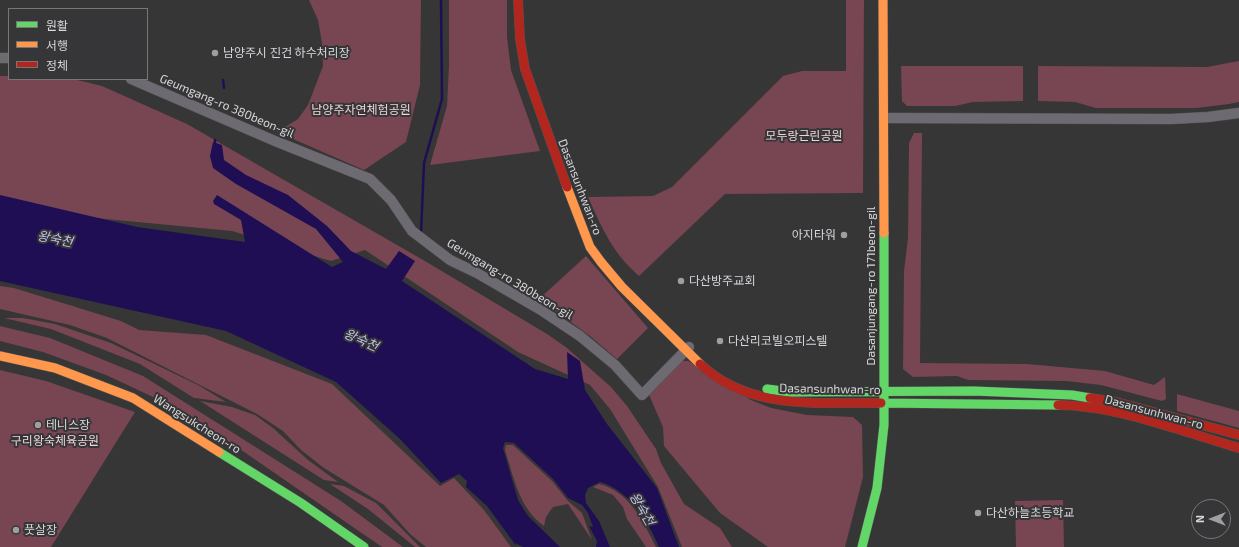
<!DOCTYPE html>
<html>
<head>
<meta charset="utf-8">
<style>
	body { margin:0 }
	#map { position:relative; width:1239px; height:547px; overflow:hidden; background:#363636; font-family:"Exo 2","Noto Sans KR",sans-serif }
	canvas { display:block }
	.legend { position:absolute; left:8px; top:8px; width:140px; height:72px; box-sizing:border-box; background:#363537; border:1px solid #777677; margin:0; padding:5px 7px; list-style:none; font-size:12px; color:#d8d7d8 }
	.legend li { display:flex; align-items:center; gap:8px; height:20px }
	.legend b { width:20px; border:1px solid #777677 }
	.north { position:absolute; left:1191px; top:499px; width:40px; height:40px; box-sizing:border-box; background:#363537; border:1px solid #777677; border-radius:50%; rotate:270deg; font-size:11px; font-weight:700; line-height:16px; text-align:center; color:#d8d7d8 }
	.north::after { content:''; display:block; margin:auto; width:14px; height:18px; background:#9f9f9f; clip-path:polygon(50% 0,100% 100%,50% 72%,0 100%) }
</style>
</head>
<body>
<div id="map">
<canvas width="1239" height="547"></canvas>
<ul class="legend">
<li><b style="height:5px;background:#63d668"></b>원활</li>
<li><b style="height:5px;background:#ff974d"></b>서행</li>
<li><b style="height:5px;background:#b3261e"></b>정체</li>
</ul>
<div class="north">N</div>
</div>
<script>
const ctx = document.querySelector('canvas').getContext('2d');
ctx.lineJoin = 'round';
function fillPath(path, color) {
  ctx.fillStyle = color;
  ctx.fill(path, 'evenodd');
}
function stroke(path, color, width, dash) {
  ctx.strokeStyle = color;
  ctx.lineWidth = width;
  ctx.lineCap = dash ? 'butt' : 'round';
  ctx.setLineDash(dash || []);
  ctx.stroke(path);
}
function write(font, color, halo, rows, align = 'center') {
  ctx.font = font + ' "Exo 2","Noto Sans KR",sans-serif';
  ctx.lineWidth = 4;
  ctx.setLineDash([]);
  ctx.textBaseline = 'middle';
  ctx.strokeStyle = halo;
  ctx.fillStyle = color;
  for (const [text, x, y, turn = 0] of rows) {
    ctx.save();
    ctx.translate(x, y);
    ctx.rotate((+turn || 0) * Math.PI / 180);
    ctx.textAlign = isNaN(turn) ? turn : align;
    if (halo) ctx.strokeText(text, 0, 0);
    ctx.fillText(text, 0, 0);
    ctx.restore();
  }
}
const green = new Path2D(`
	M309 0H421L420 85 406 142 364 170 277 132 298 119 308 105 323 66 322 43 318 20Z
	M449 0H507V37L511 70 540 151 430 165 447 106 449 65Z
	M846 0H864L863 193 725 194 639 276C612 252 603 230 588 197L653 196 672 187 783 76 802 71H846Z
	M1239 61V102L1229 104 1196 108H1096L1075 102 1038 101V66L1207 67Z
	M901 66H1023V101L973 102 955 106H907L902 101Z
	M0 76H9V79H73L102 86 187 124 430 264 547 334 567 348 611 387 627 406 656 449 661 463 684 504 720 528 732 547H682L658 487 610 409 590 385 518 352 365 250 331 261 232 231 74 216 0 201Z
	M914 133H922L920 363 1027 364 1105 371 1154 385 1165 377 1166 399 1162 401 1101 385 1066 381 968 380 957 376 913 377 903 369 904 271 908 238 909 143Z
	M586 256 648 328 617 359 590 336 539 299Z
	M0 286 14 288 121 321 139 330 206 335 332 384 440 486 454 478 484 510 511 547H426L410 534 384 505 324 468 301 450 283 431 257 414 107 338 70 325 0 309Z
	M4 318H23L55 324 111 343 198 385 226 402 194 398 140 364 51 329Z
	M0 326 50 338 143 376 341 501 403 547H382L218 434 153 397 106 375 43 352 0 341Z
	M682 361H688L751 400 771 408 807 415 853 417 862 425 863 477 845 547H768L720 513 664 446 663 427 649 395Z
	M0 370 46 381 135 412 51 547H0Z
	M1177 394 1239 411V428L1177 411Z
	M200 401 232 407 255 415 273 428 308 460 338 482 324 480Z
	M506 445H513L552 481 568 501 582 513 592 540 568 504 553 507 546 517 544 526C519 508 514 478 505 450Z
	M330 484 344 486 376 503 420 547H415L368 509Z
	M599 484C629 491 643 521 656 547H646L627 519 623 507 613 495 593 487Z
	M1063 500 1064 547H1016L1015 501Z`);
const water = new Path2D(`
	M213 142 222 145 224 160 246 175 288 195 327 226 351 251 386 269 399 251 415 261 402 281 535 369 568 379 567 352 580 361 585 390 607 424 657 488 679 547H659C648 521 629 490 600 482L588 488 585 495 586 503 599 521 610 547H596L597 541 589 526 593 527 588 513 582 505 568 498 553 479 514 443 505 442 503 448 518 500 528 516 560 547H523L515 543 517 547 487 506 466 487 467 481 459 474 441 483 400 439 336 382 226 331 0 281V195L137 227 245 242 241 220 214 204 213 201 217 195 332 267 343 262 316 229 236 184 213 168 210 156Z`);
const stream = new Path2D(`
	M223 80 224 88
	M215 143V140
	M421 233 424 163 442 99 441 0`);
const street = new Path2D(`
	M0 58H9
	M131 79 275 141 370 179 391 200 412 231 450 260 477 273 541 310 580 336 615 365 642 395 689 347
	M884 118 1171 119 1208 117 1239 113`);
const fast = new Path2D(`
	M767 389 790 392 974 391 1072 395 1090 398
	M881 403 1058 405
	M219 452 301 503 364 547
	M862 547 877 488 884 425V233`);
const slow = new Path2D(`
	M883 0 884 233
	M567 187 590 247 601 262 622 287 700 364
	M0 356 55 368 133 398 219 452`);
const jam = new Path2D(`
	M518 0 520 39 525 69 567 187
	M700 364C750 411 817 402 881 403
	M1090 398 1116 402 1239 435
	M1058 405C1115 405 1184 432 1239 448`);
const markers = [
	[215,53,4,"#9f9f9f"],
	[844,235,4,"#9f9f9f"],
	[681,281,4,"#9f9f9f"],
	[720,341,4,"#9f9f9f"],
	[38,425,4,"#9f9f9f"],
	[978,513,4,"#9f9f9f"],
	[16,530,4,"#9f9f9f"]
];
const poiNames = [
	["남양주시 진건 하수처리장",223,53],
	["아지타워",836,235,"right"],
	["다산방주교회",689,281],
	["다산리코빌오피스텔",728,341],
	["테니스장",46,425],
	["다산하늘초등학교",986,513],
	["풋살장",24,530]
];
const streetNames = [
	["Geumgang-ro 380beon-gil",227,106,23],
	["Dasansunhwan-ro",580,187,69],
	["Geumgang-ro 380beon-gil",510,279,31],
	["Dasanjungang-ro 171beon-gil",871,286,-90],
	["Dasansunhwan-ro",830,389,1],
	["Dasansunhwan-ro",1154,412,15],
	["Wangsukcheon-ro",197,424,32]
];
const parkNames = [
	["남양주자연체험공원",361,110],
	["모두랑근린공원",804,136],
	["구리왕숙체육공원",55,441]
];
const waterNames = [
	["왕숙천",55,239,11],
	["왕숙천",361,340,24],
	["왕숙천",642,509,60]
];
fillPath(green, '#784552');
fillPath(water, '#1f0e54');
stroke(stream, '#1f0e54', 2.5);
stroke(street, '#535353', 11);
stroke(fast, '#535353', 10);
stroke(slow, '#535353', 10);
stroke(jam, '#535353', 10);
stroke(street, '#6d6a72', 10);
stroke(fast, '#63d668', 9);
stroke(slow, '#ff974d', 9);
stroke(jam, '#b3261e', 9);
for (const [x, y, r, color] of markers) {
  const dot = new Path2D();
  dot.arc(x, y, r, 0, 2 * Math.PI);
  ctx.fillStyle = color;
  ctx.fill(dot);
  stroke(dot, '#363537', 1.5);
}
write('12px', '#d8d7d8', '#363537', poiNames, 'left');
write('12px', '#d8d7d8', '#363537', streetNames);
write('12px', '#eed3d8', '#363537', parkNames);
write('italic 13px', '#c0c1ed', '#363537', waterNames);
</script>
</body>
</html>
